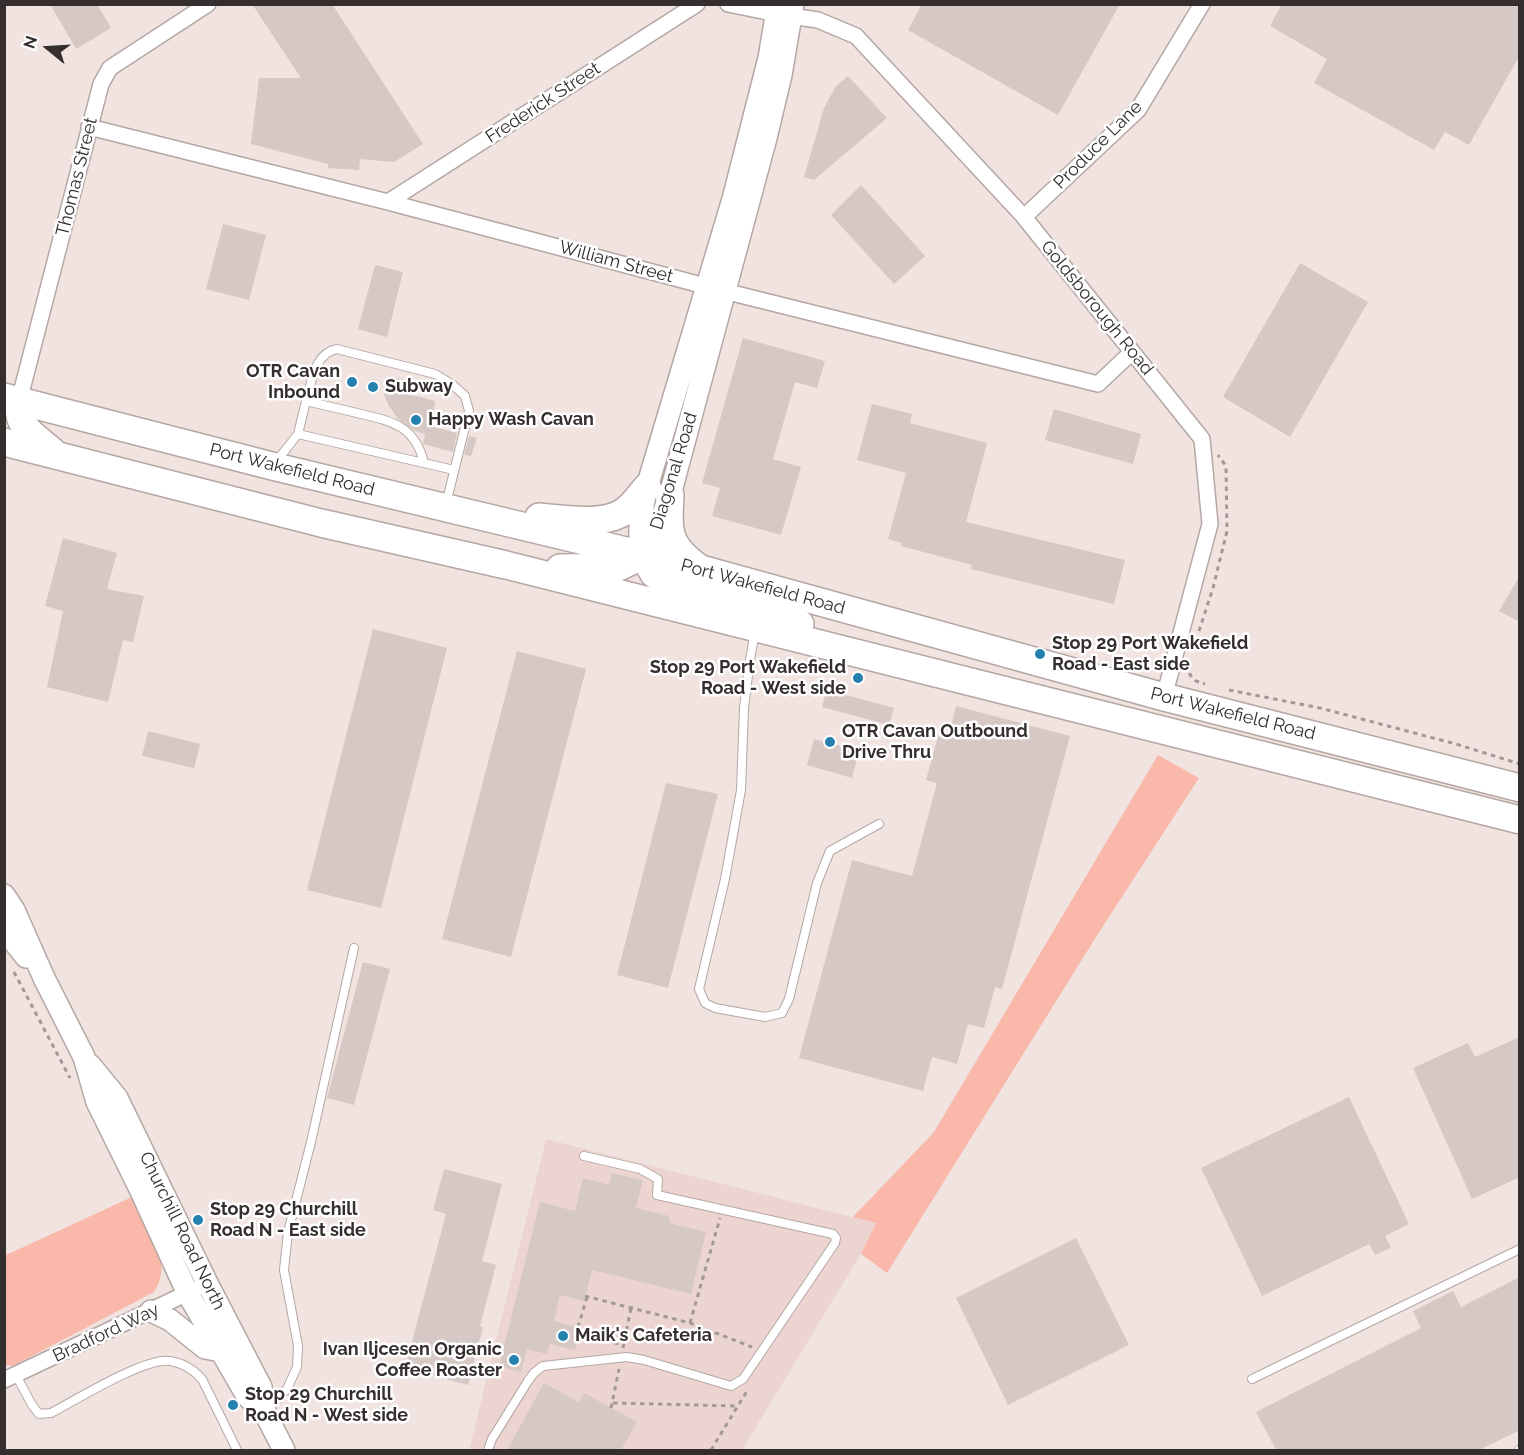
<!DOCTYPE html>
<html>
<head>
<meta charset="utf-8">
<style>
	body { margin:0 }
	#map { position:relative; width:1524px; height:1455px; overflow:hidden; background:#f1e3e0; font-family:Raleway,sans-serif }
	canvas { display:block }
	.frame { position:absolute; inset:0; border:6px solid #342f2e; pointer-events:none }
	.north { position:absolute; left:18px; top:18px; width:60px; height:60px; -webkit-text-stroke:4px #fff; paint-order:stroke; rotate:288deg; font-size:16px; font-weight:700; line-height:24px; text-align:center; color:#342f2e }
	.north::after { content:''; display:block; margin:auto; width:21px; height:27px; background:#342f2e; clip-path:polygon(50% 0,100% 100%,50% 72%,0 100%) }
</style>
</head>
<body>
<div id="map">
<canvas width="1524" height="1455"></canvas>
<div class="frame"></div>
<div class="north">N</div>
</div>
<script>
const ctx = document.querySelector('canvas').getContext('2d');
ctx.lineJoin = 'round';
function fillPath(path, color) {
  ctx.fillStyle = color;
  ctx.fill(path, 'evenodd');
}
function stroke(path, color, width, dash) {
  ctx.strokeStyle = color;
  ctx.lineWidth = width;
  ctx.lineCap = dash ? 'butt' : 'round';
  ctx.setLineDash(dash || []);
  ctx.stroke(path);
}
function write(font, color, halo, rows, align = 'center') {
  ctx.font = font + ' Raleway,sans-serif';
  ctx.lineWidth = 5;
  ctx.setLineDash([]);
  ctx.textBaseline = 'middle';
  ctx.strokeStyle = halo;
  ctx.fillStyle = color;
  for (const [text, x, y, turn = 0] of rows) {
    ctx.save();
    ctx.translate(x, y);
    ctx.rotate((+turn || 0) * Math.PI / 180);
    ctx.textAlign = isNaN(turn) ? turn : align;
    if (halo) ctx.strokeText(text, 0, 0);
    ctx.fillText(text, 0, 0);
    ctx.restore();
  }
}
const built = new Path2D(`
	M546 1139 876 1223 861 1254 742 1450H469Z`);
const green = new Path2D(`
	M1158 755 1199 778 1096 937 887 1273 861 1254 876 1223 853 1217 934 1132Z
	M134 1196C147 1225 175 1262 154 1292L13 1366 5 1365 4 1256Z`);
const building = new Path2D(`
	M50 4H97L111 28 76 49Z
	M252 4H332L423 144 394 162 360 159 359 170 328 168V164L251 144 259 78H301Z
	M922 4H1120L1058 115 908 30Z
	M1282 4H1520V55L1469 145 1445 132 1434 150 1314 83 1327 59 1270 26Z
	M848 76 887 118 814 180 804 177 824 108 836 86Z
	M861 185 925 256 894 284 831 215Z
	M223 224 266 235 249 300 206 289Z
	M1300 263 1368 302 1290 437 1223 397Z
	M375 265 403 272 387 337 358 329Z
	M743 338 825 361 817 388 795 382 773 459 801 467 781 535 712 516 720 488 702 483Z
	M389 376 410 381 408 394 435 401 431 426 457 433 453 452 423 444 425 434 415 431 398 419 389 406 384 395Z
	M872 404 912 414 910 423 987 443 966 522 1125 560 1114 604 971 569 972 565 901 546 902 543 888 539 906 473 857 460Z
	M1054 409 1141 434 1133 464 1045 440Z
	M469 436 477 438 471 456 464 455Z
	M63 538 117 553 107 589 144 596 133 642 123 640 108 702 47 687 63 611 45 606Z
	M1520 575V622L1499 611Z
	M373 629 447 648 381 908 307 890Z
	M517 651 586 669 511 957 442 939Z
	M827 690 894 708 889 725 822 707Z
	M956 706 1070 736 1002 989 995 987 984 1028 968 1024 957 1064 932 1057 923 1091 799 1058 852 860 912 876 937 783 926 780 938 736 948 738Z
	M148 731 200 744 194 768 142 756Z
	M814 739 859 751 852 778 807 765Z
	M666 783 718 794 668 988 617 975Z
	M363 962 390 969 354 1105 327 1098Z
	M1520 1037V1177L1472 1199 1413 1068 1468 1043 1475 1057Z
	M1349 1097 1409 1224 1385 1236 1391 1248 1375 1255 1369 1244 1262 1296 1201 1168Z
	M444 1169 502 1184 482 1261 496 1265 480 1326 483 1327 468 1385 405 1368 446 1214 433 1210Z
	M612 1173 643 1180 636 1208 669 1216 670 1223 706 1232 691 1294 592 1270 584 1301 560 1295 554 1321 580 1328 575 1350 550 1344 547 1354 527 1349 521 1372 499 1367 540 1202 575 1211 583 1178 609 1185Z
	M1076 1238 1129 1345 1008 1405 956 1298Z
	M1520 1277V1430L1479 1450H1276L1256 1412 1421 1328 1413 1311 1453 1291 1461 1307Z
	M544 1383 579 1402 584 1393 637 1422 621 1450H507Z`);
const path = new Path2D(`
	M1199 631 1213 588 1227 531 1226 466 1218 455
	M1190 664V675L1196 681 1205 684
	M1229 690 1320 708 1456 744 1520 764
	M14 972 70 1078
	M585 1296 690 1323 752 1347
	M690 1323 720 1218
	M578 1327 587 1297
	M579 1333 622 1345
	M623 1348 631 1308
	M613 1403 737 1406
	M611 1408 619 1369
	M711 1450 747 1391`);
const lane = new Path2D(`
	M306 401C312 382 314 353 337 349L435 374 453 385 465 396 469 411 446 504
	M298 434 454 470
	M275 463 298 434 306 401C323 405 340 409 357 413 391 421 415 425 424 463
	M755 632 750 659 744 708 741 790 725 879 699 989 705 1003 715 1008 765 1017 782 1013 789 999 817 883 830 851 879 824
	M16 1375 32 1405 39 1414 51 1413C76 1400 145 1357 170 1361 183 1363 194 1370 202 1379L237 1450
	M1252 1379 1520 1249
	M268 1409 287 1389 297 1367 298 1346 284 1270 288 1232 311 1142 354 948
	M488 1450 492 1439 528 1381 534 1373 543 1366 627 1357 644 1360 731 1386 743 1379 835 1243 836 1238 833 1234 657 1195 658 1179 640 1169 584 1156
	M1519 1450H1520`);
const street = new Path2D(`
	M728 4 777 14 818 20 856 36 1024 217 1202 439 1210 524 1164 697
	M89 127 388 202 724 291 1098 384 1132 352
	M388 202 697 4
	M1024 217 1138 110 1202 4
	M19 401 101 84 110 68 208 4
	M4 1380 196 1289`);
const secondary = new Path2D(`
	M643 555 652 544 670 495 766 138 781 75 793 4
	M643 555C636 533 642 510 647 487L733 199 769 58 778 4
	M4 895 14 910 44 978 84 1057 97 1102 139 1187 188 1294 247 1396 265 1413
	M4 929 26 957
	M90 1065 117 1098 207 1283 261 1387 265 1413 284 1450
	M151 1311 170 1320 205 1348 221 1351`);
const highway = new Path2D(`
	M4 397 272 466 701 569 1164 697 1520 788
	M19 401C17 429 34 435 53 452
	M4 442 321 523 506 565 1520 820
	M670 495C668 532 667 545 699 568
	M539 517C561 519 600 525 620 514 631 509 639 496 647 487
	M643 555 654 574 670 585 758 607 800 624
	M560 568 619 567 643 555`);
const markers = [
	[352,382,6,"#2481ae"],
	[373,387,6,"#2481ae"],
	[416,420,6,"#2481ae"],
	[1040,654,6,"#2481ae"],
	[858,678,6,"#2481ae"],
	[830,742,6,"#2481ae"],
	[198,1220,6,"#2481ae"],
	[563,1336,6,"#2481ae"],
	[514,1360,6,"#2481ae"],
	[233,1405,6,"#2481ae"]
];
const streetNames = [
	["Frederick Street",543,103,-33],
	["Produce Lane",1098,145,-45],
	["Thomas Street",77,177,-76],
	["William Street",616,262,15],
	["Goldsborough Road",1097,308,51],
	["Port Wakefield Road",292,470,14],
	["Diagonal Road",674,471,-73],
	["Port Wakefield Road",763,587,15],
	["Port Wakefield Road",1233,714,14],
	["Churchill Road North",182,1231,64],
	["Bradford Way",106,1333,-25]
];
const poiNames = [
	["OTR Cavan",340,372,"right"],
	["Inbound",340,393,"right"],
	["Subway",385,387],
	["Happy Wash Cavan",428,420],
	["Stop 29 Port Wakefield",1052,644],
	["Road - East side",1052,665],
	["Stop 29 Port Wakefield",846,668,"right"],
	["Road - West side",846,689,"right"],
	["OTR Cavan Outbound",842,732],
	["Drive Thru",842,753],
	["Stop 29 Churchill",210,1210],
	["Road N - East side",210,1231],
	["Maik's Cafeteria",575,1336],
	["Ivan Iljcesen Organic",502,1350,"right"],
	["Coffee Roaster",502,1371,"right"],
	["Stop 29 Churchill",245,1395],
	["Road N - West side",245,1416]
];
fillPath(built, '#ecd5d0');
fillPath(green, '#f9b8aa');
fillPath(building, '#d6c8c5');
stroke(lane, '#b4a7a4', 10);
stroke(street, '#b4a7a4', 18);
stroke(secondary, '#b4a7a4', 24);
stroke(highway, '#b4a7a4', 30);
stroke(path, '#a29896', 3, [4.5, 4.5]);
stroke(lane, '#fff', 8);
stroke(street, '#fff', 15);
stroke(secondary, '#fff', 21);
stroke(highway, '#fff', 27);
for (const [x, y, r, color] of markers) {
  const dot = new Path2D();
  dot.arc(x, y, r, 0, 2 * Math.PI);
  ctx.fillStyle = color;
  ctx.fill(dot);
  stroke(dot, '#fff', 2);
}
write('18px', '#342f2e', '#fff', streetNames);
write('bold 18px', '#342f2e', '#fff', poiNames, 'left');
</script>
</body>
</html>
